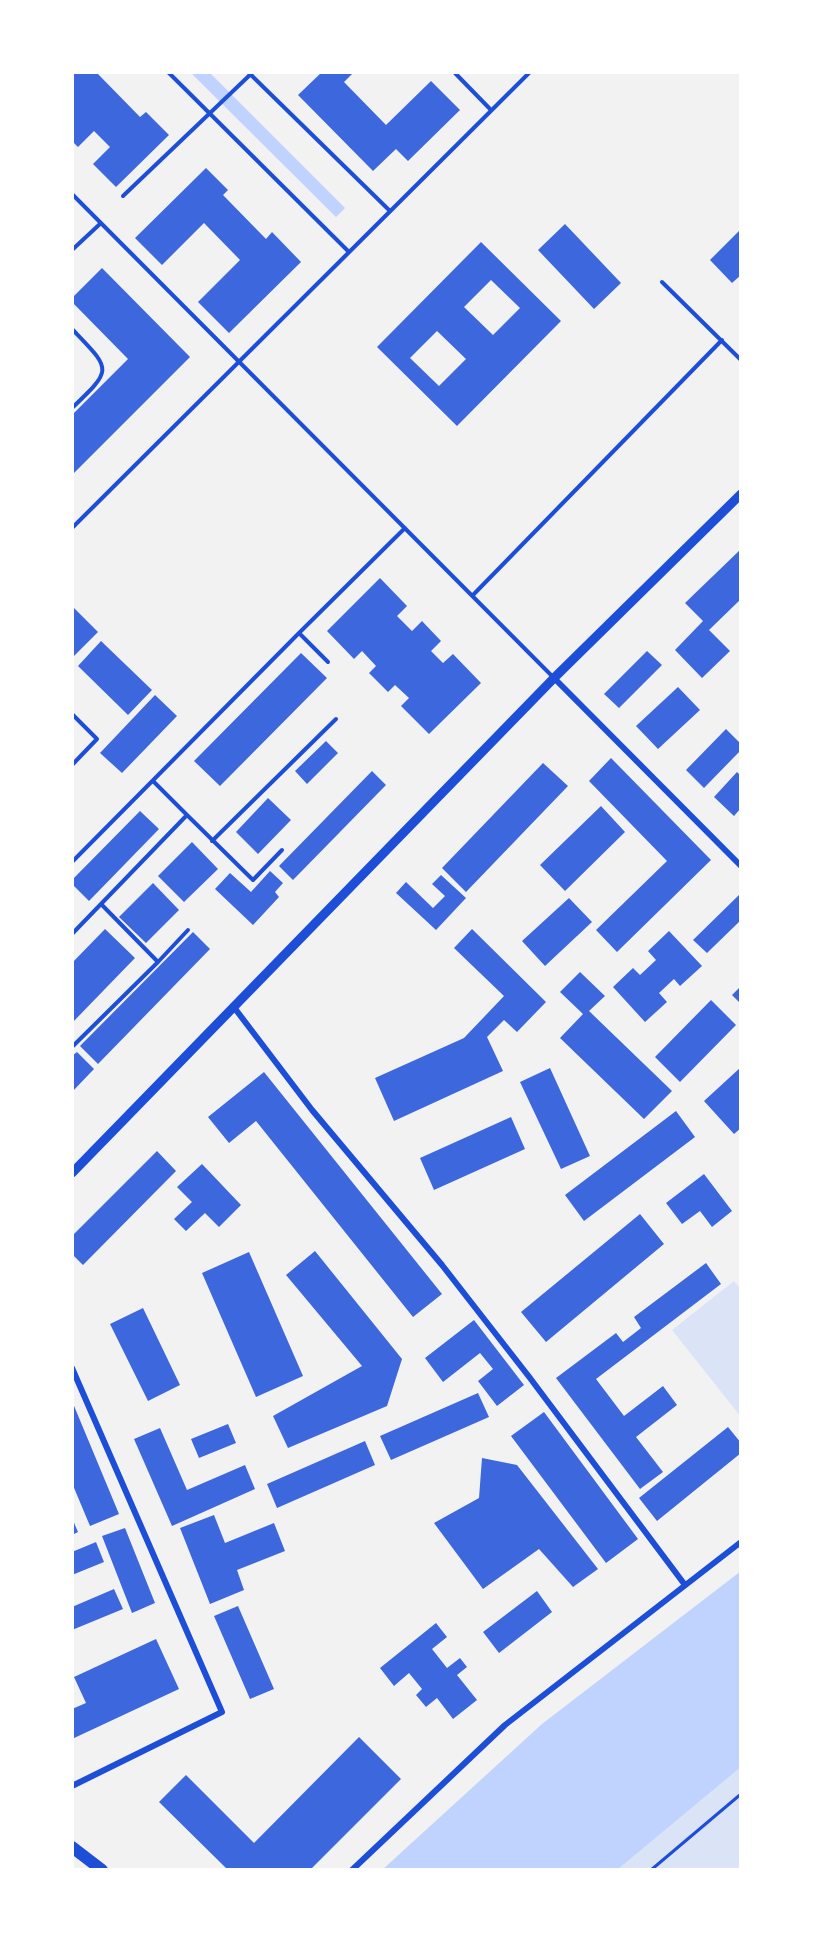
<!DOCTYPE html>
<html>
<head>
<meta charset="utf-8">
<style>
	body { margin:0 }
	#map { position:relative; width:813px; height:1942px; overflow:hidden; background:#f2f2f2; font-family:Lato,sans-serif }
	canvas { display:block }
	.frame { position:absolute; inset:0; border:74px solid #fff; pointer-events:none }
</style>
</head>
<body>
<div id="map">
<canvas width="813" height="1942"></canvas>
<div class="frame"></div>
</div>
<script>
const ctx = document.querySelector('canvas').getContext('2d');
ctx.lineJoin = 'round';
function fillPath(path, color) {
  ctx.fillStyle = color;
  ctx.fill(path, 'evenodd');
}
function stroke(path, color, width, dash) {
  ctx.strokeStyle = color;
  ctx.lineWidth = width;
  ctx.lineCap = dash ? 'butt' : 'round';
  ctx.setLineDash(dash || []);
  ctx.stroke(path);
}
const green = new Path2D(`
	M734 1281 741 1289V1417L672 1330Z
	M741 1767V1865L736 1870H617Z`);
const water = new Path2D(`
	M190 72H209L345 208 336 217Z
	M741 1571V1767L617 1870H382L542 1724Z`);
const building = new Path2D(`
	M72 72H96L140 117 146 112 169 135 116 187 93 164 110 147 94 131 78 147 72 141Z
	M322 72H354L344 82 386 125 431 81 460 110 408 161 396 149 373 171 298 95Z
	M206 168 228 190 223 195 266 239 272 232 301 262 229 333 198 302 240 260 204 223 162 265 135 238Z
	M565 224 621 283 594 309 538 250Z
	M741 229V275L732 283 710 260Z
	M481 242 561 321 457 426 377 347ZM491 280 520 308 493 335 464 307ZM437 331 466 359 439 386 410 358Z
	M102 268 190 357 72 475V415L128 359 72 302V298Z
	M741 549V599L709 630 730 651 702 678 675 650 703 621 685 603Z
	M380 578 407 606 397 616 412 631 422 621 441 641 431 651 443 663 453 654 481 683 429 734 401 706 409 698 395 685 388 692 369 673 376 666 362 651 354 659 327 631Z
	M74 608 98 632 72 658V610Z
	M101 641 152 690 128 715 78 666Z
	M647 651 662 665 619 708 604 694Z
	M301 653 327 678 220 786 194 761Z
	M678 687 700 710 658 749 636 726Z
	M155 695 177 716 122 773 100 753Z
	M726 729 741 744V750L704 788 686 770Z
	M326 741 338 753 307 784 295 771Z
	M611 758 711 860 617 952 596 930 667 861 589 781Z
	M543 763 568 786 466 892 442 868Z
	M372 771 386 785 293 880 279 866Z
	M737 772 741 776V808L734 816 714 797Z
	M268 798 291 820 258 854 236 832Z
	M601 806 625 832 565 891 540 865Z
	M140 811 159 829 89 901 72 884V880Z
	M192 842 218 869 184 902 158 876Z
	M270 871 283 883 275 892 279 897 253 925 215 889 230 873 251 892Z
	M441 875 466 898 436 930 396 893 406 882 433 908 445 896 432 884Z
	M153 883 179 910 146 943 119 917Z
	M740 894 741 920 707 953 693 940Z
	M569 898 592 922 545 966 522 941Z
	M105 929 135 958 72 1023V963Z
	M472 929 546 1002 517 1032 504 1020 487 1037 503 1071 394 1121 375 1078 464 1038 504 996 454 948Z
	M669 931 702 966 680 986 674 979 659 993 667 1002 645 1022 613 987 633 968 640 975 656 960 648 951Z
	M193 932 210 949 98 1064 80 1046Z
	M580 972 605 996 589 1011 672 1091 644 1119 560 1038 583 1014 560 992Z
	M741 986V1004L732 995Z
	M711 1000 736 1025 680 1082 655 1057Z
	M77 1052 94 1069 72 1092V1056Z
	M741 1067V1128L734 1134 704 1101Z
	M550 1068 590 1156 561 1169 520 1082Z
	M264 1072 442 1294 413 1317 256 1121 229 1143 208 1117Z
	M676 1111 695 1137 584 1221 565 1195Z
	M511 1117 525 1149 434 1190 420 1158Z
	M157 1151 176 1171 83 1265 72 1254V1236Z
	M202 1164 241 1205 219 1227 205 1213 186 1231 174 1219 192 1202 177 1187Z
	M704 1174 732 1211 712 1227 700 1211 682 1224 666 1203Z
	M640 1214 664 1244 546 1342 521 1312Z
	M315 1251 402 1359 387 1406 288 1448 273 1416 362 1366 286 1275Z
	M249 1252 303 1376 256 1397 202 1273Z
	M706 1263 721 1284 596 1379 624 1416 663 1386 677 1405 636 1437 663 1472 640 1489 556 1378 616 1333 623 1342 641 1328 634 1317Z
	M143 1308 180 1385 148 1401 110 1324Z
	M474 1320 524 1385 497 1406 478 1381 493 1369 480 1353 443 1382 425 1358Z
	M478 1393 489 1417 391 1460 380 1436Z
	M72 1401 119 1514 90 1526 72 1483Z
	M544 1412 638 1539 606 1563 511 1436Z
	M228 1424 236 1443 199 1458 191 1439Z
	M728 1427 741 1443V1453L657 1521 639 1498Z
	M160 1428 187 1490 245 1465 255 1489 172 1526 134 1439Z
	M365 1441 375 1465 277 1508 267 1484Z
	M482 1458 517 1465 598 1569 573 1587 539 1549 483 1589 434 1523 479 1498Z
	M214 1515 225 1543 274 1523 285 1551 237 1570 244 1590 210 1604 180 1528Z
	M72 1518 78 1532 72 1535Z
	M125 1528 155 1603 132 1613 102 1536Z
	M96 1542 104 1562 72 1575V1552Z
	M114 1589 123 1609 72 1630V1607Z
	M537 1591 552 1612 499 1653 483 1632Z
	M238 1606 274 1689 250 1699 214 1616Z
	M436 1623 447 1637 432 1649 447 1668 460 1658 467 1667 457 1675 477 1700 453 1719 437 1698 426 1707 416 1695 422 1689 409 1673 394 1686 380 1668Z
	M156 1639 179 1689 72 1739V1709L86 1703 74 1677Z
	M359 1737 401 1779 310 1870H228L159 1802 186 1775 254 1843Z`);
const path = new Path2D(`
	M651 1870 741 1794`);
const service = new Path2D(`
	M168 72 348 251
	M248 72 389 210
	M454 72 491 110
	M72 194 554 678
	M123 196 253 72
	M72 250 101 223
	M662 282 741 360
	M72 329C111 370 114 368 72 408
	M72 528 530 72
	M473 595 722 340
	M299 633 405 528
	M72 714 97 739 72 765
	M187 815 253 880 282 850
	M212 841 336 719
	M72 862 299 633 328 662
	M102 905 158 962 188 930
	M72 934 187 815 153 781
	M72 1047 158 962`);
const minor = new Path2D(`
	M554 678 741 866
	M233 1006 312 1110 442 1265 530 1378 685 1585
	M72 1368 222 1712 72 1786
	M352 1870 505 1725 741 1542`);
const tertiary = new Path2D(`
	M72 1173 554 678 741 494`);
const primary = new Path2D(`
	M72 1847 102 1870`);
fillPath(green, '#dbe4f7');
fillPath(water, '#bfd3fe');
fillPath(building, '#3d67dc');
stroke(path, '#1d4ed8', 3);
stroke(service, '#1d4ed8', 4);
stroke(minor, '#1d4ed8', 6);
stroke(tertiary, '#1d4ed8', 9);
stroke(primary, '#1d4ed8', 12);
</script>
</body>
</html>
